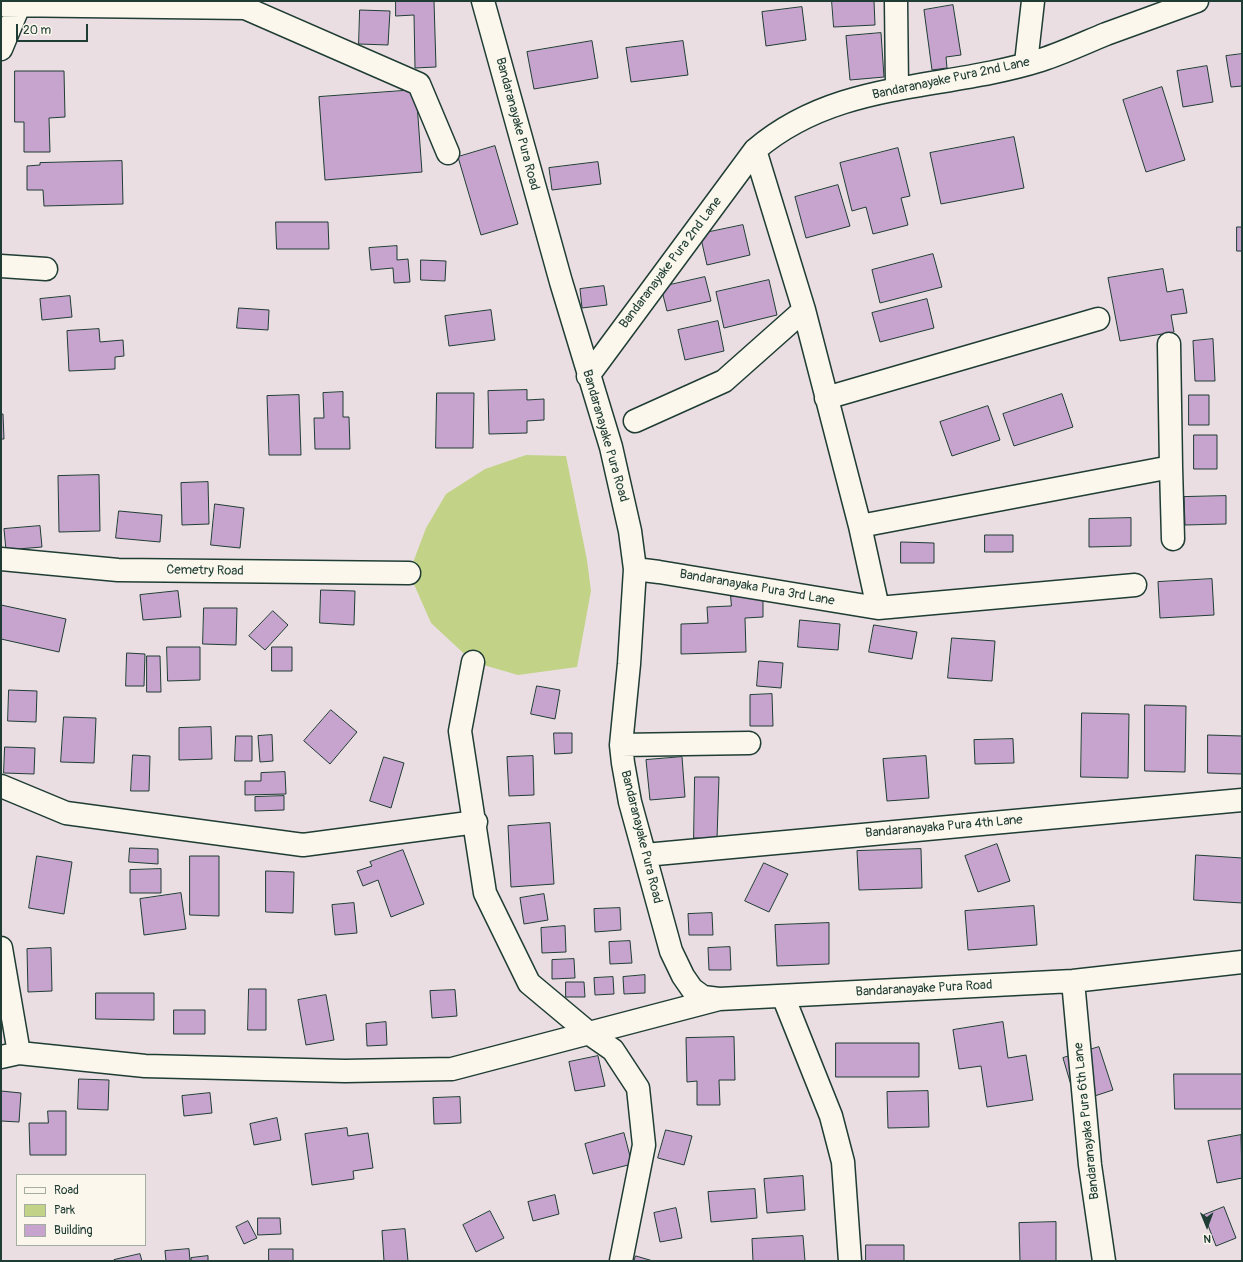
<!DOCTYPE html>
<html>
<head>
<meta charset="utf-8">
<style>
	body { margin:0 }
	#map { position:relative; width:1243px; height:1262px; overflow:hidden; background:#ebdee3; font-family:Pangolin,sans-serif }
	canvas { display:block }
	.frame { position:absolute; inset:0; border:2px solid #1f3d34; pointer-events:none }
	.legend { position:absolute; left:16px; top:1174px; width:130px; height:72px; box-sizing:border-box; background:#fbf7ec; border:1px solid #a3ada2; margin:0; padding:5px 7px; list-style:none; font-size:12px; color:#1f3d34 }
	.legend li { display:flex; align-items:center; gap:8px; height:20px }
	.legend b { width:20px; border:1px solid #a3ada2 }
	.north { position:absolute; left:1187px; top:1206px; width:40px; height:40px; -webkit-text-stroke:3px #fbf7ec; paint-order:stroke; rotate:179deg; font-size:11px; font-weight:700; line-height:16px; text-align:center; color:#1f3d34 }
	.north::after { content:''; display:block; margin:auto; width:14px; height:18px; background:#1f3d34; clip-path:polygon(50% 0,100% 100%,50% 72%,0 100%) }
	.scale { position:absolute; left:16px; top:24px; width:72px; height:18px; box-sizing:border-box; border:2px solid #1f3d34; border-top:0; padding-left:5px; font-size:12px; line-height:14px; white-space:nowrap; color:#1f3d34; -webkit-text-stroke:3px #fbf7ec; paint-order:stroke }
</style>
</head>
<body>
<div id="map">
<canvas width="1243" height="1262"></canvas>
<div class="frame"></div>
<ul class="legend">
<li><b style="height:5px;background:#fbf7ec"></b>Road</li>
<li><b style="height:11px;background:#c2d388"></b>Park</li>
<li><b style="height:11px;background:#c7a4cd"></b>Building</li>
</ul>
<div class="north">N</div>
<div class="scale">20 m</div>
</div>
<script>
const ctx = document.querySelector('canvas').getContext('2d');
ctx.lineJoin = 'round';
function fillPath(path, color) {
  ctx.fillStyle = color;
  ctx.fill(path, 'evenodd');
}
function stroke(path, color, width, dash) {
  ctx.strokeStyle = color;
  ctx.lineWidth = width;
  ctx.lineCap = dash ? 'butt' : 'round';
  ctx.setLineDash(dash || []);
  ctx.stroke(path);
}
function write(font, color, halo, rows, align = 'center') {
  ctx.font = font + ' Pangolin,sans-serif';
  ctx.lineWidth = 3.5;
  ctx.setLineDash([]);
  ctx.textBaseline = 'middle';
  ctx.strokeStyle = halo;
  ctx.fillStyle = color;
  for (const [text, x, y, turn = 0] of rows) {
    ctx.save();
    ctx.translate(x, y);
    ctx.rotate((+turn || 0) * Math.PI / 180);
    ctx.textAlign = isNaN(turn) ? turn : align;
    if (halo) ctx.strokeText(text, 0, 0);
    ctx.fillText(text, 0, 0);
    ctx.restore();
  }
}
const green = new Path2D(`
	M526 455 566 456 587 560 591 591 577 667 518 675 473 662 431 623 409 573 426 528 446 494 485 469Z`);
const building = new Path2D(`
	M396 1H434L436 67 415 68 414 15 396 16Z
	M832 1H874L875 25 834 27Z
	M953 5 961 55 946 57 947 68 932 70 924 10Z
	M802 7 806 40 766 46 762 12Z
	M360 10 390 11 388 45 359 44Z
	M881 33 884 77 850 80 846 36Z
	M592 41 598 78 534 89 527 52Z
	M683 41 688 75 631 82 626 48Z
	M1242 54V86L1231 87 1226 56Z
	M1207 66 1213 102 1183 107 1177 71Z
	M15 71H64L65 117 49 118 50 152H24V122H15Z
	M1162 87 1185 160 1146 172 1123 100Z
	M416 90 422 172 325 180 319 97Z
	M1014 137 1024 188 941 204 930 153Z
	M495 146 518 224 481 235 458 157Z
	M898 148 910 196 901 198 908 225 873 234 866 207 852 211 840 163Z
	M122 161 123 204 44 206 43 190H27V166L40 165V163Z
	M598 162 601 184 552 190 549 168Z
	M838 185 850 226 806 238 795 197Z
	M276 222H328L329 249H277Z
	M743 225 750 255 707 265 700 234Z
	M1237 227H1242V251H1237Z
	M397 246V260L408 259 410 282 394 283 393 268 371 270 369 248Z
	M933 254 942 287 880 303 872 270Z
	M421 260 446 261 445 281 421 280Z
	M1163 269 1167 292 1183 289 1187 313 1171 315 1174 332 1120 341 1108 278Z
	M705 277 711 301 667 311 661 287Z
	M769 280 777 315 724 328 716 292Z
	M604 286 607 305 582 308 580 289Z
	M70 296 72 317 42 320 40 299Z
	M927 299 934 328 880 342 872 313Z
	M239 308 269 310 268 330 237 328Z
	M491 310 495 340 449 346 445 316Z
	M718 321 724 351 685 360 678 330Z
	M99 329 100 342 123 340 124 356 115 357V369L69 371 67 331Z
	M1213 339 1215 381H1195L1193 341Z
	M527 390V400L544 399V420L527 421V433L489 434 488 391Z
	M343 392V417H349L350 449H315L314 418H324L323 393Z
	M437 393H474L473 448H436Z
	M1062 394 1073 427 1014 446 1003 414Z
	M299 395 301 455H269L267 396Z
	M1189 395H1209V425H1189Z
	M988 406 1000 440 952 456 940 422Z
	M1 414H3L4 439H1Z
	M1194 435H1217V469H1194Z
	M99 475 100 531 59 532 58 476Z
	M208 482 209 524 182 525 181 483Z
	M1226 496V524L1185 525 1184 497Z
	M215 504 244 508 240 548 211 545Z
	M119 511 162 515 160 542 116 538Z
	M1131 518V546L1089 547V519Z
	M40 526 42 547 6 550 4 529Z
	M985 535H1013V552H985Z
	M901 542 934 543V563H901Z
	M1212 579 1214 615 1160 618 1158 582Z
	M321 590 355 591 354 625 320 623Z
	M178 591 181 617 143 620 140 595Z
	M731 596H763V617L745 618 746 652 681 654V624L708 623 707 607 731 606Z
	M1 605 66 619 59 652 1 639Z
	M204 608H237L236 645 203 644Z
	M273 611 288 625 265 650 249 636Z
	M800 620 840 624 838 650 798 647Z
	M874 625 917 632 912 659 869 652Z
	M952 638 995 641 992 681 948 678Z
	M167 647H200V680L168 681Z
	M272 647H292V671H272Z
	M127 653 145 654 144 686H126Z
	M147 656H160L161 692H147Z
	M759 661 783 663 781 688 757 686Z
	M537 686 560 690 555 719 531 714Z
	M9 690 37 691 36 722 8 721Z
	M772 694 773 726H750V695Z
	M1145 705 1186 706 1185 772 1145 771Z
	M331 710 357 732 330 764 304 741Z
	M1082 713 1129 714 1128 778 1081 777Z
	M64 717 96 718 94 763 61 762Z
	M211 727 212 759 179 760V728Z
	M554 733H572V753L555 754Z
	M272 735 273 761 260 762 258 736Z
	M1208 735 1242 736V774L1208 773Z
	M236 736H252V761H235Z
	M1013 739 1014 763 975 764 974 740Z
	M5 747 35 748 34 774 4 773Z
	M133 755 150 756 149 791H131Z
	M533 756 534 795 509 796 507 757Z
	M926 756 929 798 887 801 883 759Z
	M384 757 404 763 391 808 370 801Z
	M682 757 685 797 650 800 646 760Z
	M285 772 286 794 245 795V781H261V773Z
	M695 777H719L717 839 694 838Z
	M284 796V810L255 811V797Z
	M550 823 554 884 511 887 508 826Z
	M997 844 1010 881 978 892 965 856Z
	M130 848 158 849V864L129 862Z
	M921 849 922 888 859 890 857 851Z
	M403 850 424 904 391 917 378 880 363 886 357 871 372 866 370 862Z
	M1196 855 1242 858V903L1194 900Z
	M37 856 72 862 64 914 29 908Z
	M190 856H219V916L190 915Z
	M764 863 788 874 769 912 745 901Z
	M161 869V893H130V870Z
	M266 871 294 872 293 913 266 912Z
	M181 893 186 929 144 935 140 899Z
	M544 894 548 920 524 924 520 898Z
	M354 903 357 933 335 935 332 905Z
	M1034 906 1037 945 968 950 965 911Z
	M620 908 621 930 595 932 594 909Z
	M712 913 713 935H689L688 914Z
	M829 923V964L777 966 775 925Z
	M565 926 566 952 542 953 541 928Z
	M630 941 632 963 610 964 609 942Z
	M730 947 731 970H709L708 948Z
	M51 948 52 991 28 992 27 949Z
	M574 959 575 978 552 979V960Z
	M645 975V993L624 994 623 977Z
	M613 977 614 994 595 995 594 978Z
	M566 982H584L585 997H566Z
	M249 989H266V1030H248Z
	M455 990 457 1016 432 1018 430 991Z
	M96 993H154V1020L96 1019Z
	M326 995 334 1040 306 1045 298 1000Z
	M174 1010H205V1034H174Z
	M386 1022 387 1045 367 1046 366 1024Z
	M1003 1022 1008 1058 1026 1055 1033 1100 987 1107 981 1066 959 1069 953 1030Z
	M734 1037 735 1080H719L720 1105H697V1081L687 1082 686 1038Z
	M836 1043H919V1077H836Z
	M1099 1047 1113 1090 1076 1102 1063 1058Z
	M598 1056 605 1086 575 1091 569 1062Z
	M1174 1074H1242V1109H1175Z
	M79 1079 109 1080 108 1110 78 1109Z
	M1 1091 21 1093 19 1122 1 1121Z
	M928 1091 929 1127 888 1128 887 1092Z
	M210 1093 212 1113 184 1116 182 1096Z
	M460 1097 461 1123 434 1124 433 1098Z
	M48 1111H66V1155H30L29 1123H48Z
	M277 1118 281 1140 254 1145 250 1124Z
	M347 1128 348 1136 368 1133 373 1168 353 1171 354 1179 312 1185 305 1134Z
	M666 1130 692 1136 684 1165 658 1158Z
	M624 1133 632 1164 593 1174 585 1144Z
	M1241 1135 1242 1178 1217 1183 1208 1141Z
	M803 1176 805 1210 767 1213 764 1179Z
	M755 1189 757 1218 711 1222 708 1192Z
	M555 1195 559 1214 533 1221 528 1202Z
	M1224 1207 1236 1238 1216 1246 1204 1215Z
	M676 1208 682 1238 660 1242 654 1213Z
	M490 1211 504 1238 476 1252 463 1225Z
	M258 1218H280L281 1234 258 1235Z
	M248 1221 257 1238 244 1244 236 1227Z
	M1056 1222V1261H1020L1019 1223Z
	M405 1229 408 1261H384L382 1231Z
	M803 1236 805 1261H753L752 1239Z
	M866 1245H904V1261H866Z
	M189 1249 190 1261H166L165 1251Z
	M269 1249H293V1261H269Z
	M140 1254 142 1261H114V1260Z
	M208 1256V1261H191V1258Z
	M636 1256 653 1261H634Z`);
const minor = new Path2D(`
	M483 1 561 282 611 447 630 531 635 569 629 664 621 745 623 763 630 802 671 951 683 976 692 989 703 997 719 999 1073 981 1242 962
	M896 1 897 88
	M1 5 245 8 419 84 448 153
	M1 49 21 1
	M1026 63 1033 1
	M755 150C838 79 943 91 1041 60 1063 53 1084 43 1106 34 1136 23 1167 12 1197 1
	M1 266 46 269
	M1169 344 1171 467
	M588 376 755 150 804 310 860 526 878 608
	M826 398 1098 319
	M635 421 724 381 804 310
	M860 526 1171 467 1173 539
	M1 559 118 570 409 573
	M635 569 659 572 878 608 1135 585
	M473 662 460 731 485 893 529 983 590 1034 613 1050 638 1088 644 1145 621 1261
	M621 745 749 743
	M1 786 66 813 303 845 476 822
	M645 855 1242 800
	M1 948 19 1053 145 1066 345 1071 452 1069 719 999
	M1073 981 1090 1165 1104 1261
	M783 996 831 1116 843 1162 850 1261
	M1 1057 19 1053`);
const streetNames = [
	["Bandaranayake Pura 2nd Lane",951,79,-12],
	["Bandaranayake Pura Road",517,124,75],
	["Bandaranayake Pura 2nd Lane",671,263,-53],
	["Bandaranayake Pura Road",605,436,74],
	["Cemetry Road",205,571,1],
	["Bandaranayaka Pura 3rd Lane",757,588,10],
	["Bandaranayaka Pura 4th Lane",944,827,-5],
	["Bandaranayake Pura Road",641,837,76],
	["Bandaranayake Pura Road",924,989,-3],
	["Bandaranayaka Pura 6th Lane",1087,1121,-96]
];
fillPath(green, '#c2d388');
fillPath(building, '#c7a4cd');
stroke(building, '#1f3d34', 1);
stroke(minor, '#1f3d34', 25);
stroke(minor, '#fbf7ec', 22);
write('13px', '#1f3d34', '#fbf7ec', streetNames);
</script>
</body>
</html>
